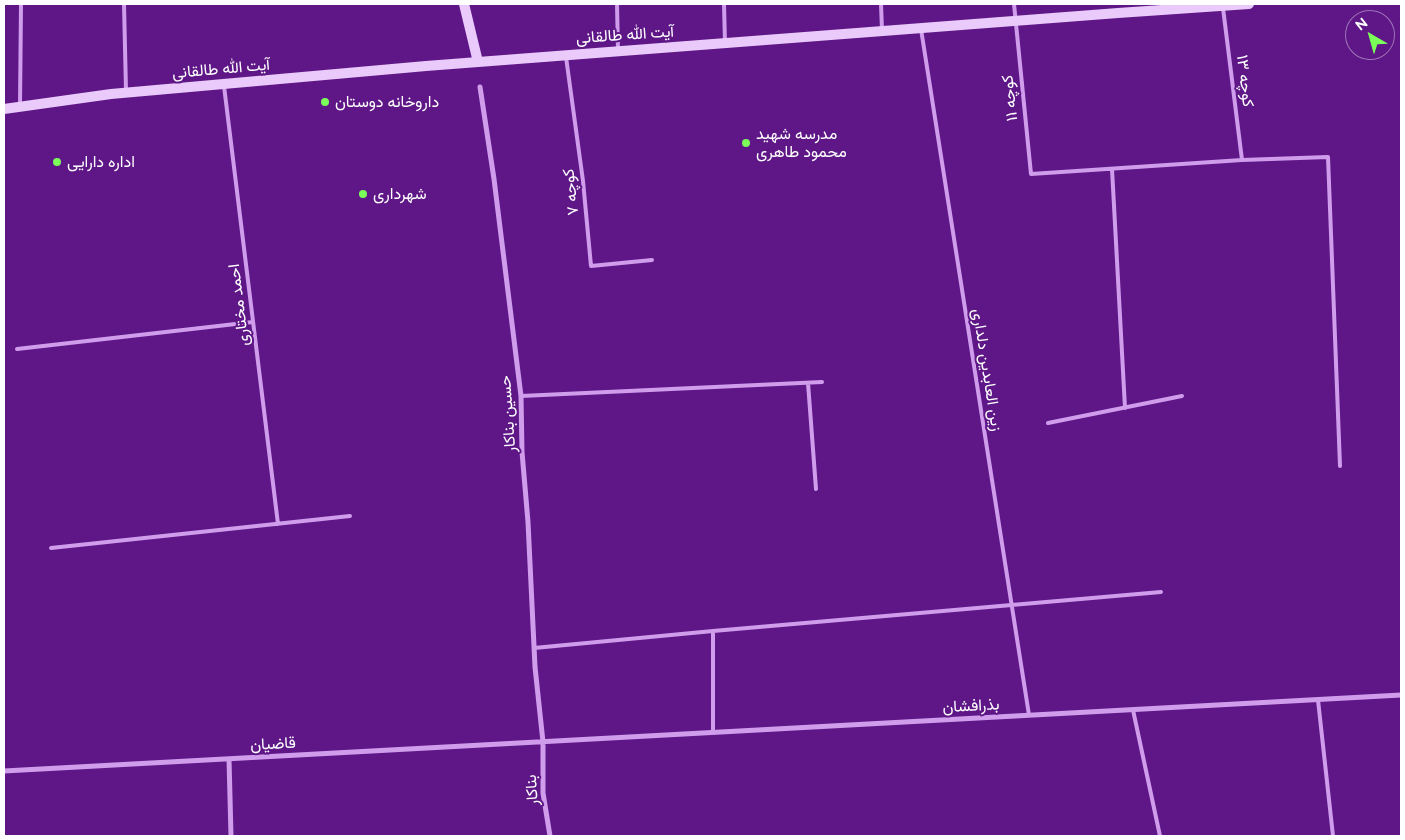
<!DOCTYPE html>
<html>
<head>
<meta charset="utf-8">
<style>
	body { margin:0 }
	#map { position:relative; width:1405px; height:840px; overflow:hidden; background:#5f1787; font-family:Raleway,sans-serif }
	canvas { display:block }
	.frame { position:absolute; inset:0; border:5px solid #fff; pointer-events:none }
	.north { position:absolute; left:1345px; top:10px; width:50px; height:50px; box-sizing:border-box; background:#5f1787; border:1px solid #9f74b7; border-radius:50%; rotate:322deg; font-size:14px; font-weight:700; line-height:20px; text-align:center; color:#fff }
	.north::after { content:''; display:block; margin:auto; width:18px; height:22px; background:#7bff59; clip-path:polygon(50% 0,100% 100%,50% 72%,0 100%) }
</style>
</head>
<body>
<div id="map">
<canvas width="1405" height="840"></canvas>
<div class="frame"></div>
<div class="north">N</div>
</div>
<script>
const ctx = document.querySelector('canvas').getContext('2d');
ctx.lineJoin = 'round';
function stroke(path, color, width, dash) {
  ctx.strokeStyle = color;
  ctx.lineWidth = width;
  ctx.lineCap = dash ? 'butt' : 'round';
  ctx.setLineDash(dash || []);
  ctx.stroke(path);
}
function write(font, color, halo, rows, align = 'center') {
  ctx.font = font + ' Raleway,Vazirmatn,sans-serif';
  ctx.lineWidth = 4;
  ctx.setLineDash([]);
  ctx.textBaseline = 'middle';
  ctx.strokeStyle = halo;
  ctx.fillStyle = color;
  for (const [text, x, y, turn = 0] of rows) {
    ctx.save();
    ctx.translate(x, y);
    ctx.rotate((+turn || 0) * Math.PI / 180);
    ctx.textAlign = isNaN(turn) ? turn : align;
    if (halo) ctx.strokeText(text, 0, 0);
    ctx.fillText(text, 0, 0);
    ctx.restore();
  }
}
const lane = new Path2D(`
	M124 4 126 91
	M617 4 618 51
	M724 4 725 43
	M881 4 882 30
	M1014 4 1031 174 1242 160 1328 157 1340 466
	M1223 8 1242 160
	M921 29 1029 715
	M566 57 583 181 591 266 652 260
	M224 86 278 524
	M20 105 21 4
	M1112 169 1125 408
	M17 349 253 322
	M808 383 816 489
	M521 396 822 382
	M1048 423 1182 396
	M51 548 350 516
	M534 648 713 631 1161 592
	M1318 700 1333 836
	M1133 710 1160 836
	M713 732V631`);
const street = new Path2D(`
	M480 87 494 179 521 396 522 452 528 522 535 667 543 742V793L550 836
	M229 759 231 836
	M4 771 1401 695`);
const secondary = new Path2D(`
	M464 4 478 62
	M4 109 111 94 426 66 1118 13 1249 4`);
const markers = [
	[325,102,5,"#7bff59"],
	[746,143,5,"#7bff59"],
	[57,162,5,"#7bff59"],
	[363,194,5,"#7bff59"]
];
const streetNames = [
	["آیت الله طالقانی",625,35,-4],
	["آیت الله طالقانی",221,69,-5],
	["کوچه ۱۳",1245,81,83],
	["کوچه ۱۱",1010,98,-96],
	["کوچه ۷",571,192,-96],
	["احمد مختاری",239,305,-97],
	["زین العابدین دلداری",987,370,81],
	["حسین بناکار",508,414,-94],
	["بذرافشان",971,706,-3],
	["قاضیان",273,744,-3],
	["بناکار",532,790,-94]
];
const poiNames = [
	["داروخانه دوستان",335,102],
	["مدرسه شهید",756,134],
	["محمود طاهری",756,152],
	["اداره دارایی",67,162],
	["شهرداری",373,194]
];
stroke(lane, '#d09ded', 4);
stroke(street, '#d09ded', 5);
stroke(secondary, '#e9cafa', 10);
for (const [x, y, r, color] of markers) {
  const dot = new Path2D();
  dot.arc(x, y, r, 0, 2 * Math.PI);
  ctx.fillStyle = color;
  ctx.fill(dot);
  stroke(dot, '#5f1787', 2);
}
write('16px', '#fff', '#5f1787', streetNames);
write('16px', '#fff', '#5f1787', poiNames, 'left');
</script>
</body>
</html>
